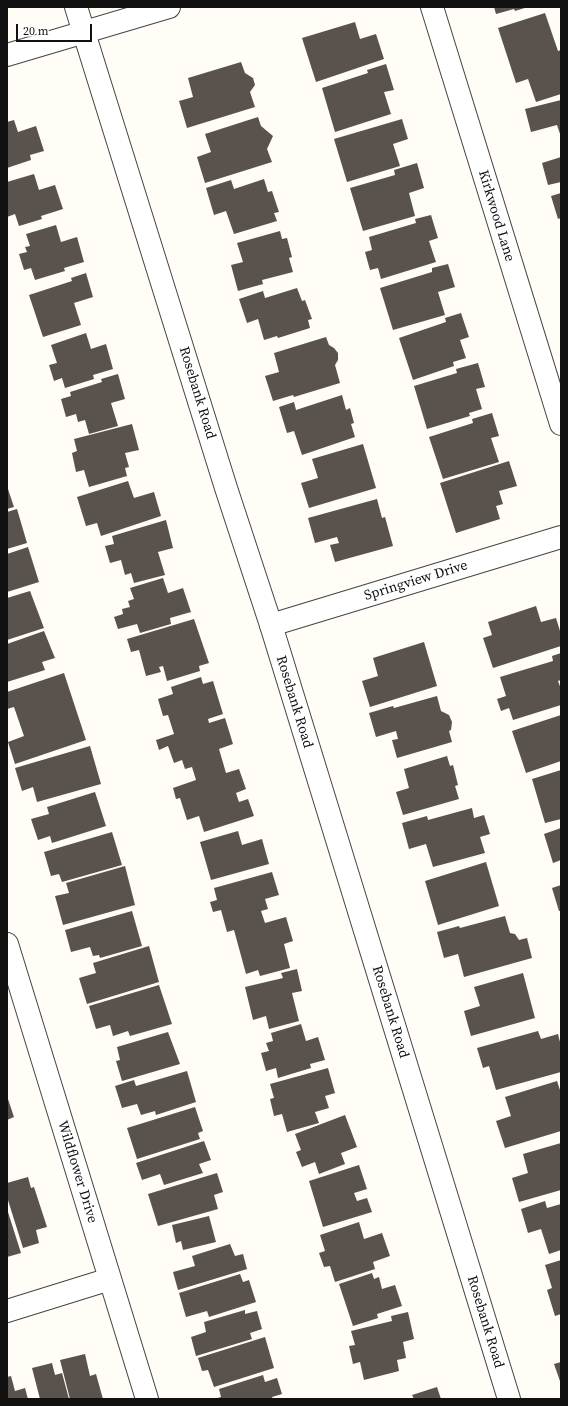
<!DOCTYPE html>
<html>
<head>
<meta charset="utf-8">
<style>
	body { margin:0 }
	#map { position:relative; width:568px; height:1406px; overflow:hidden; background:#fffdf5; font-family:"Source Serif 4",serif }
	canvas { display:block }
	.frame { position:absolute; inset:0; border:8px solid #111; pointer-events:none }
	.scale { position:absolute; left:16px; top:24px; width:76px; height:18px; box-sizing:border-box; border:2px solid #111; border-top:0; padding-left:5px; font-size:12px; line-height:14px; white-space:nowrap; color:#111; -webkit-text-stroke:3px #fff; paint-order:stroke }
</style>
</head>
<body>
<div id="map">
<canvas width="568" height="1406"></canvas>
<div class="frame"></div>
<div class="scale">20 m</div>
</div>
<script>
const ctx = document.querySelector('canvas').getContext('2d');
ctx.lineJoin = 'round';
function fillPath(path, color) {
  ctx.fillStyle = color;
  ctx.fill(path, 'evenodd');
}
function stroke(path, color, width, dash) {
  ctx.strokeStyle = color;
  ctx.lineWidth = width;
  ctx.lineCap = dash ? 'butt' : 'round';
  ctx.setLineDash(dash || []);
  ctx.stroke(path);
}
function write(font, color, halo, rows, align = 'center') {
  ctx.font = font + ' "Source Serif 4",serif';
  ctx.lineWidth = 4;
  ctx.setLineDash([]);
  ctx.textBaseline = 'middle';
  ctx.strokeStyle = halo;
  ctx.fillStyle = color;
  for (const [text, x, y, turn = 0] of rows) {
    ctx.save();
    ctx.translate(x, y);
    ctx.rotate((+turn || 0) * Math.PI / 180);
    ctx.textAlign = isNaN(turn) ? turn : align;
    if (halo) ctx.strokeText(text, 0, 0);
    ctx.fillText(text, 0, 0);
    ctx.restore();
  }
}
const building = new Path2D(`
	M494 7H528L515 11 514 9 496 14Z
	M545 13 558 51 561 50V94L536 102 528 79 516 83 498 28Z
	M355 22 360 39 376 34 384 59 316 82 302 38Z
	M241 62 245 73 253 78 255 85 250 92 255 107 187 128 179 101 193 97 188 78Z
	M386 64 394 90 384 92 391 114 335 132 322 88 368 73 367 70Z
	M561 100V137L557 125 531 132 525 109Z
	M258 117 261 126 273 136 267 149 272 162 205 183 197 157 211 152 205 134Z
	M402 119 408 139 393 144 400 166 347 182 334 139Z
	M14 120 18 132 36 126 44 151 30 155 31 160 7 168V122Z
	M561 157V182L548 185 542 163Z
	M417 163 424 188 409 193 415 216 363 231 350 188 395 175 394 170Z
	M34 174 39 190 55 185 63 209 41 216 42 219 19 226 15 214 7 217V182Z
	M264 179 268 192 272 191 279 212 274 213 277 221 234 234 226 211 214 215 206 188 231 180 234 189Z
	M561 193V218L558 219 551 196Z
	M431 215 438 238 429 241 436 262 381 279 378 268 370 270 365 252 372 250 369 237 416 223 415 219Z
	M56 225 61 242 77 237 84 262 64 268 65 271 35 280 31 268 24 270 19 254 27 252 25 247 30 246 26 234Z
	M280 231 282 239 287 238 292 257 289 258 293 272 262 280 263 284 238 291 231 265 243 262 237 243Z
	M448 264 455 287 438 292 445 315 393 330 380 288 432 272V268Z
	M86 273 93 297 74 303 81 325 43 337 29 295 72 281 71 278Z
	M297 288 302 301 305 300 312 319 308 320 310 328 278 338 277 336 264 340 258 319 247 323 239 299 263 291 265 298Z
	M461 313 469 337 460 340 466 358 453 362 454 366 413 380 399 338 446 322 445 318Z
	M86 333 91 349 106 344 113 369 93 375 94 379 65 388 62 378 54 381 49 365 57 363 51 345Z
	M326 337 329 345 334 348 338 353V360L335 365 340 383 294 397 293 395 273 401 265 376 279 372 274 353Z
	M478 363 485 387 476 389 482 409 469 413 470 416 427 429 414 386 457 373 456 369Z
	M118 374 125 399 111 403 118 426 89 434 85 420 78 422 76 414 66 417 61 399 71 396 70 392 102 382 101 379Z
	M342 395 346 410 350 408 354 423 351 424 355 437 302 455 294 431 287 433 279 407 294 402 296 410Z
	M492 413 499 436 491 438 499 462 443 479 429 437 473 423 472 419Z
	M132 424 139 450 125 453 129 467 125 468 127 476 89 487 84 470 76 472 72 453 77 451 74 439Z
	M363 444 376 488 309 508 301 483 318 478 312 459Z
	M509 461 517 486 499 491 503 504 496 506 500 519 456 533 440 483Z
	M128 481 134 498 154 492 161 516 101 536 97 523 86 526 77 497Z
	M7 486 14 507 7 509Z
	M377 499 382 518 385 517 393 546 335 562 330 545 339 543 337 537 315 543 308 518Z
	M17 509 27 543 7 549V512Z
	M166 520 173 548 158 552 165 575 134 583 131 573 125 575 121 560 110 563 105 546 114 544 112 536Z
	M28 547 39 582 7 592V554Z
	M163 578 168 593 183 588 191 612 170 618 171 624 140 633 137 624 118 629 114 617 123 614 122 609 130 607 128 601 134 599 130 588Z
	M30 591 44 628 7 640V598Z
	M536 606 541 622 556 618 561 634V646L493 668 483 638 492 635 488 622Z
	M194 619 209 663 199 666 200 671 167 681 163 666 159 667 161 672 146 676 139 650 131 652 127 639Z
	M44 631 55 658 42 662 45 670 7 682V644Z
	M424 642 437 686 370 707 362 681 378 676 373 658Z
	M561 653V680L558 681 561 689V705L513 720 509 708 501 711 497 699 506 696 500 677 553 661 552 656Z
	M64 673 86 740 15 764 8 742 24 736 14 707 7 709V692Z
	M201 677 203 684 213 681 223 714 208 719 209 723 225 718 233 744 219 749 226 773 239 769 246 789 236 793 239 802 248 799 254 816 204 832 199 816 187 820 180 798 176 799 173 788 196 780 192 767 185 769 182 760 174 763 168 746 159 750 156 740 174 734 168 715 163 716 158 699 173 694 171 687Z
	M437 696 441 711 449 715 452 722 451 730 449 731 452 742 397 758 392 740 398 739 396 731 376 737 369 713 393 706 394 708Z
	M561 715V761L526 773 512 731Z
	M90 746 101 784 37 802 33 787 22 791 15 768Z
	M447 756 450 766 453 765 458 785 455 786 459 799 403 815 396 792 409 788 404 769Z
	M561 770V819L545 823 532 779Z
	M95 792 106 826 52 843 50 836 38 840 31 819 49 814 47 807Z
	M472 808 474 818 484 815 490 834 480 837 485 853 433 867 426 844 409 849 402 823 427 816 428 820Z
	M561 828V860L553 863 544 834Z
	M238 831 242 845 262 839 269 864 211 880 200 842Z
	M112 832 122 865 62 882 59 874 51 876 44 852Z
	M486 862 499 906 438 925 425 881Z
	M125 866 135 905 63 925 55 896 69 893 66 883Z
	M272 872 279 895 265 899 268 909 261 911 265 923 286 917 293 941 284 944 290 968 260 976 258 970 246 974 234 930 227 932 221 910 213 912 210 902 217 900 214 888Z
	M561 885V911H559L552 888Z
	M132 911 142 946 100 958 99 955 93 956 90 947 71 952 65 930Z
	M505 916 510 933 515 934 519 940 527 938 532 958 464 977 458 954 444 958 437 932 459 926 460 928Z
	M149 946 159 982 87 1004 79 978 96 973 93 963Z
	M297 969 302 991 292 993 299 1021 269 1029 266 1016 253 1020 245 987 283 978 281 973Z
	M523 973 535 1018 471 1036 464 1011 480 1006 474 987Z
	M159 985 172 1024 130 1036 128 1031 113 1036 110 1025 96 1029 89 1006Z
	M301 1024 306 1041 318 1037 325 1060 310 1064 311 1068 278 1078 276 1068 266 1071 261 1053 269 1051 266 1043 273 1041 271 1033Z
	M538 1031 541 1039 558 1034 561 1046V1072L496 1090 489 1066 483 1068 477 1048Z
	M168 1032 180 1064 122 1081 116 1061 120 1060 117 1047Z
	M328 1068 335 1093 325 1096 329 1108 315 1112 319 1123 287 1132 282 1114 274 1116 270 1099 274 1098 270 1084Z
	M187 1071 196 1102 156 1115 155 1111 141 1115 137 1104 122 1108 115 1086 134 1080 136 1086Z
	M557 1081 561 1093V1131L505 1148 496 1121 511 1116 505 1097Z
	M7 1096 14 1117 7 1120Z
	M195 1107 203 1131 198 1133 200 1139 137 1159 127 1128Z
	M345 1115 357 1147 341 1153 345 1164 319 1174 315 1162 302 1167 296 1152 301 1150 295 1134Z
	M204 1141 211 1160 199 1164 203 1173 164 1185 160 1174 142 1180 136 1163Z
	M561 1143V1190L519 1202 512 1178 528 1173 523 1154Z
	M359 1165 367 1189 354 1193 357 1201 367 1198 372 1212 323 1227 309 1181Z
	M217 1173 223 1192 214 1195 218 1209 158 1226 148 1194Z
	M28 1177 31 1188 34 1187 47 1227 36 1230 39 1243 23 1248 7 1197V1183Z
	M545 1201 547 1208 561 1204V1250L549 1254 541 1229 528 1233 521 1209Z
	M7 1209 21 1253 7 1257Z
	M209 1216 216 1242 183 1250 181 1241 176 1243 172 1225Z
	M359 1222 364 1239 382 1233 390 1256 373 1262 375 1269 335 1282 330 1266 324 1267 319 1253 325 1251 320 1235Z
	M230 1244 235 1256 243 1254 247 1269 178 1290 173 1272 195 1266 192 1256Z
	M561 1260V1314L555 1316 547 1290 552 1288 545 1265Z
	M372 1273 374 1279 379 1277 382 1289 395 1285 402 1306 377 1314 378 1318 353 1326 339 1284Z
	M240 1274 243 1282 249 1280 256 1302 209 1317 207 1311 186 1317 179 1293Z
	M245 1310V1314L257 1311 262 1329 250 1333 252 1339 196 1356 191 1337 206 1332 204 1322Z
	M408 1312 414 1339 403 1342 406 1358 397 1360 399 1371 364 1380 360 1362 353 1364 349 1346 355 1345 351 1331 392 1321 391 1316Z
	M265 1337 274 1368 214 1387 208 1370 202 1371 198 1358Z
	M85 1354 90 1376 96 1374 103 1399H70L60 1360Z
	M561 1362V1384L554 1364Z
	M52 1363 55 1375 62 1373 69 1399H40L32 1368Z
	M263 1375 265 1382 277 1378 282 1394 272 1397 273 1399H214L221 1397 219 1389Z
	M11 1376 15 1391 25 1388 28 1399H7V1377Z
	M437 1387 441 1399H414L412 1395Z`);
const minor = new Path2D(`
	M432 7 561 424
	M7 55 169 7
	M271 625 561 537
	M7 944 147 1399
	M7 1311 110 1279`);
const tertiary = new Path2D(`
	M76 7 226 488 271 625 509 1399`);
const streetNames = [
	["Kirkwood Lane",496,216,73],
	["Rosebank Road",197,393,73],
	["Springview Drive",416,581,-17],
	["Rosebank Road",294,702,73],
	["Rosebank Road",390,1012,73],
	["Wildflower Drive",77,1172,73],
	["Rosebank Road",485,1322,73]
];
fillPath(building, '#5a524d');
stroke(minor, '#444', 24);
stroke(tertiary, '#444', 24);
stroke(minor, '#fff', 22);
stroke(tertiary, '#fff', 22);
write('14px', '#111', '#fff', streetNames);
</script>
</body>
</html>
